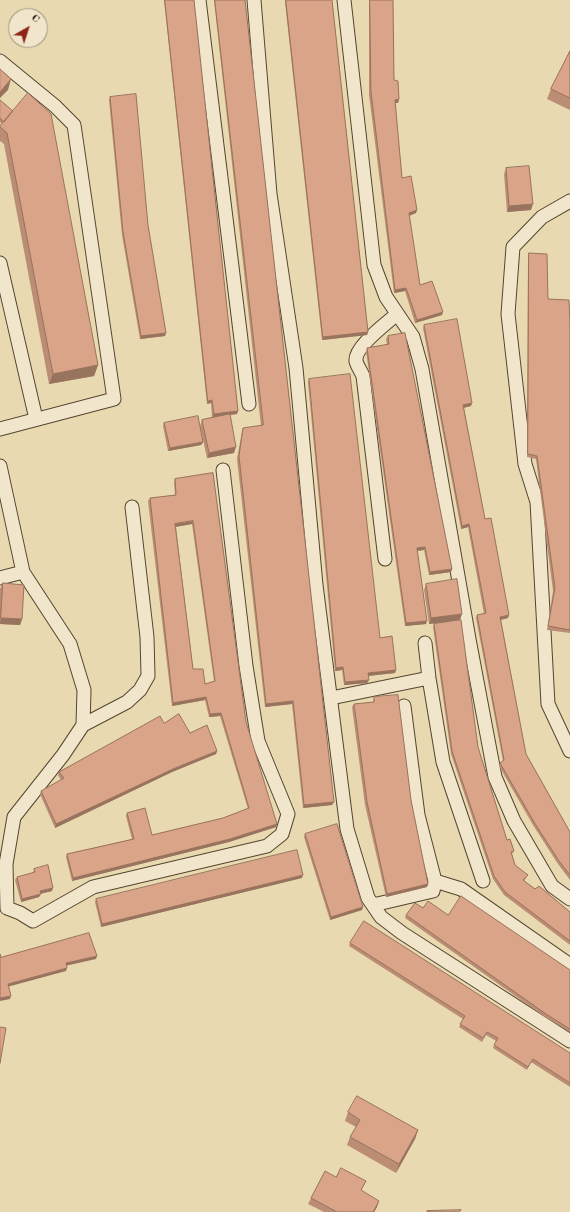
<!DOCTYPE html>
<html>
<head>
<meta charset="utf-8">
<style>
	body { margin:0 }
	#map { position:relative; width:570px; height:1212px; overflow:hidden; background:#e9d9b0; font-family:"Old Standard TT",serif }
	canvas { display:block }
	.north { position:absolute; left:8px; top:8px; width:40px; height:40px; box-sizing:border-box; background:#f1e6cc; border:1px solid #9e927c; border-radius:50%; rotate:39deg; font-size:11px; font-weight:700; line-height:16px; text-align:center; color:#221404 }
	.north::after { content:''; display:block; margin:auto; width:14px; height:18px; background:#8f2418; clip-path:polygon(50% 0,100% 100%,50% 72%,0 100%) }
</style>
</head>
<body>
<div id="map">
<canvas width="570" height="1212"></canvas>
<div class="north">С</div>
</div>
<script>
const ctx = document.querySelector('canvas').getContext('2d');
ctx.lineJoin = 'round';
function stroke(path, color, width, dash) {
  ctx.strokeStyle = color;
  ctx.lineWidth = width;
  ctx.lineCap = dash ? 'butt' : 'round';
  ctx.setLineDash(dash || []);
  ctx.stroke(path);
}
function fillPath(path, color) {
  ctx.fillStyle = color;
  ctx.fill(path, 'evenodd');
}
const service = new Path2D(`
	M199 0 249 404
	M254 0 270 194 296 368 316 585 347 829 368 898 381 917 402 933 570 1041
	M344 0 374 265 386 297 413 337 422 369 469 639 495 777 514 821 552 886 570 899
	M0 61 55 106 74 125 114 399 0 429
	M570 201 542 217 513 247 508 314 525 464 537 502 548 704 570 751
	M0 263 36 419
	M0 466 23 572 70 644 84 690 83 725 63 755 14 817 6 864 7 908 20 913 33 921 93 887 267 846 282 834 288 814 258 741 246 666 223 470
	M385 559 363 376C361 371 357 366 356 361 354 347 387 323 397 314
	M0 578 23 572
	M425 643 429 678 443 762 483 881
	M331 698 429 678
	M83 725 127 702 140 690 148 676 147 637 132 507
	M435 881 461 889 570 965
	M373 905 433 891 435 881 418 815 404 706`);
const wall = new Path2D(`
	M164 0H194L238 411 237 414 230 415 234 453 207 458 200 426 202 420 217 416 212 417 211 403 207 404Z
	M214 0H245L334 802 332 805 303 808 292 704 265 707 237 459 242 431 243 428 261 426Z
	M285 0H332L368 332 367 335 322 340 285 2Z
	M369 0H393L394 80 399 99 398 103H395L402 178 417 210 416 213 409 216 420 285 442 315 415 323 405 291 394 293 369 95Z
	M570 51V110L547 99 551 89Z
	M110 97 148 225 166 333 165 336 140 339 122 235 109 100Z
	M0 100 98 365 94 376 49 384 4 144 0 141V126L2 124 0 122Z
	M506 168 531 210 507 212 504 174Z
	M529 253 548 299 570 325V633L547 630 553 591 536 459 527 457 528 256Z
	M424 325 472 403 471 406 464 408 485 519 508 618 501 620 526 754 570 832V880L558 864 533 825 499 766 500 763 503 761 476 618 477 615 484 614 468 527 461 529 423 328Z
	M388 336 452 569 451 572 429 575 424 550 417 551 426 624 405 626 366 351 367 348 387 345 386 339Z
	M309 379 380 638 396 670 395 673 368 676 367 683 344 685 342 670 335 671 308 382Z
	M164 423 203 442 201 445 168 451 163 426Z
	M213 473 246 722 276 827 229 842 72 881 66 857 67 854 132 839 126 816 127 813 152 835 223 818 248 809 220 716 209 717 205 700 172 706 148 501 150 498 175 495 174 482 175 479ZM192 524 214 681 205 684 193 669 176 527Z
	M3 583 22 619 20 625 0 624V589Z
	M426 584 460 620 429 624 424 590Z
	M434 624 478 747 507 840 514 851 512 854 515 865 528 875 524 881 535 889 570 912V945L504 895 493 879 451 754 433 627Z
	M374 697 411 800 427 887 386 897 365 805 352 707 354 704 373 702Z
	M164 723 190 733 217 751 216 754 172 772 55 828 40 794 41 791 61 780 58 775 59 772Z
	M305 834 363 907 362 910 330 920 304 837Z
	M34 869 52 891 40 894 39 897 21 902 15 880 17 877 33 873Z
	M302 878 101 927 95 902 96 899Z
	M423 908 448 915 570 970V1032L545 1017 405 918 406 915Z
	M350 943 570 1053V1087L531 1062 527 1070 493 1048 496 1041 486 1035 482 1042 459 1027 463 1019 349 946Z
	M348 1112 418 1130 415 1139 396 1173 347 1145 350 1137 356 1127 345 1121Z
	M336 1177 366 1181 361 1191 377 1207 374 1212H324L308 1204 311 1198Z`);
const shadedWall = new Path2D(`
	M11 79 8 90 0 98V92Z
	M399 99 398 103H394L395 100Z
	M533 204 531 210 507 212 509 206Z
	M417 210 416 213 408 216 409 213Z
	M406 288 405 291 394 293 395 290Z
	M443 312 442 315 415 323 417 320Z
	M368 332 367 335 322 340 323 337Z
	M166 333 165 336 140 339 141 336Z
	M98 365 94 376 49 384 53 374Z
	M212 400 211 403 207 404 208 401Z
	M472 403 471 406 462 408 463 405Z
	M238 411 237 414 212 417 214 414Z
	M203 442 201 445 168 451 170 448Z
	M236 447 234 453 207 458 209 453Z
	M193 521 192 524 174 527 175 524Z
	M469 524 468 527 461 529 462 526Z
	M425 547 424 550 416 551 417 548Z
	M452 569 451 572 429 575 430 572Z
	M462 614 460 620 429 624 431 618Z
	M509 615 508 618 499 620 500 617Z
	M1 618 22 619 20 625 0 624Z
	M427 621 426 624 405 626 406 623Z
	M343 667 342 670 335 671 336 668Z
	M396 670 395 673 367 676 368 673Z
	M369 680 367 683 344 685 345 682Z
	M206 697 205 700 172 706 173 703Z
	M293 701 292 704 265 707 266 704Z
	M221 713 220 716 209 717 210 714Z
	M217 751 216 754 172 772 55 828 56 824 173 769Z
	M334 802 332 805 303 808 304 805Z
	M277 824 276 827 229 842 72 881 73 878Z
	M303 875 302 878 101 927 102 924Z
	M428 884 427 887 386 897 387 894Z
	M53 888 52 891 39 894 40 891Z
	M41 894 39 897 21 902 22 899Z
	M363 907 362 910 330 920 331 917Z
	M97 956 96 959 65 966 66 963Z
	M67 968 66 971 7 987 8 984Z
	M11 996 10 999 0 1001V998Z
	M418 1130 415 1139 396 1173 399 1164Z
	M379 1201 377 1207 374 1212H373Z`);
const building = new Path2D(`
	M165 0H194L238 411 214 414 212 400 208 401Z
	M215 0H245L334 802 304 805 293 701 266 704 239 456 243 428 263 425Z
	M286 0H332L368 332 323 337Z
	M370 0H393L394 80 398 81 399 99 395 100 402 178 411 176 417 210 409 213 420 285 432 281 443 312 417 320 406 288 395 290 371 92Z
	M570 51V98L551 89Z
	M0 69 11 79 0 92Z
	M28 93 51 114 98 365 53 374 7 133 0 127V126Z
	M136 94 148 225 166 333 141 336 123 232 110 97Z
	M0 100 13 111 4 122 0 118Z
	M529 166 533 204 509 206 506 168Z
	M529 253 547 254 548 299 569 300 570 325V630L548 626 555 588 537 456 528 454Z
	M457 319 472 403 463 405 485 519 491 518 509 615 500 617 526 754 570 832V875L559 861 534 822 500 763 504 760 477 615 486 613 469 524 462 526 424 325Z
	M405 333 452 569 430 572 425 547 417 548 427 621 406 623 367 348 389 344 388 336Z
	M350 374 380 638 392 636 396 670 368 673 369 680 345 682 343 667 336 668 309 379Z
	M230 414 236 447 209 453 202 420Z
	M198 416 203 442 170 448 164 423Z
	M213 473 246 722 277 824 230 839 73 878 67 854 134 839 127 813 145 808 152 835 223 818 249 808 221 713 210 714 206 697 173 703 150 498 176 495 175 479ZM193 521 215 681 205 684 203 669H193L175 524Z
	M457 579 462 614 431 618 426 584Z
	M3 583 24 585 22 619 1 618Z
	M461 620 478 747 507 840 510 839 514 851 511 852 515 865 528 875 523 880 535 889 539 886 570 912V941L505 892 494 876 452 751 434 624Z
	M398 695 411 800 428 884 387 894 367 802 354 704 374 702V697Z
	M179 714 190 733 207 725 217 751 173 769 56 824 41 791 64 778 59 772 160 716 164 723Z
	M337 824 363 907 331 917 305 834Z
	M297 850 303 875 102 924 96 899Z
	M48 865 53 888 40 891 41 894 22 899 17 877 35 872 34 869Z
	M461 896 570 970V1029L546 1014 406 915 415 903 423 908 428 901 448 915Z
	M364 921 570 1053V1083L533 1059 528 1067 494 1045 498 1038 487 1032 483 1038 460 1024 465 1016 350 943Z
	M89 933 97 956 66 963 67 968 8 984 11 996 0 998V954L1 957Z
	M0 1027 6 1028 0 1063Z
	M357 1096 418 1130 399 1164 350 1137 360 1120 348 1112Z
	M341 1168 366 1181 361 1190 379 1201 373 1212H337L311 1198 325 1171 336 1177Z
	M461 1210 459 1212H427V1211Z`);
stroke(service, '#54452f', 15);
stroke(service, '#f1e6cc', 13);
fillPath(wall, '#bb8d74');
fillPath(shadedWall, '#98735e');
fillPath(building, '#d9a487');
stroke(building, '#98735e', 1);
</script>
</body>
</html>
